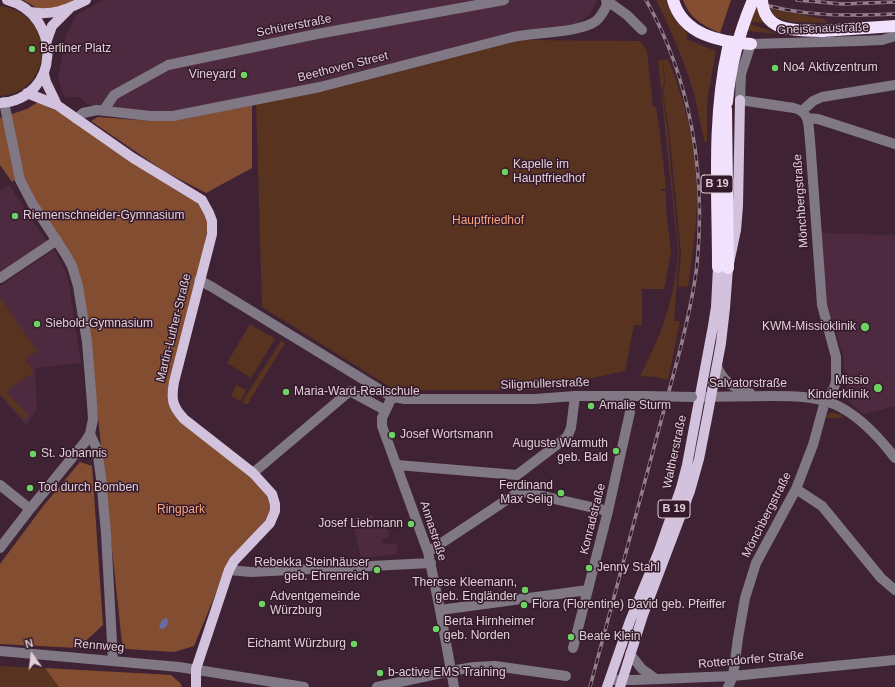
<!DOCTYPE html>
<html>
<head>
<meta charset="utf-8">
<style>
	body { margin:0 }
	#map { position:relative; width:895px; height:687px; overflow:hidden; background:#3f2334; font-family:Helvetica,sans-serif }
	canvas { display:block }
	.north { position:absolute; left:12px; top:635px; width:40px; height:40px; -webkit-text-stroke:3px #341a2a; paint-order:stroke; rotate:346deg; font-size:11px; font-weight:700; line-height:16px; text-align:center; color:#e0ced7 }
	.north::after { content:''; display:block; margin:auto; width:14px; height:18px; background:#e0ced7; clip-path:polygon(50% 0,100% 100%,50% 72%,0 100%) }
</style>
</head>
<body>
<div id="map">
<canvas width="895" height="687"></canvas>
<div class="north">N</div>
</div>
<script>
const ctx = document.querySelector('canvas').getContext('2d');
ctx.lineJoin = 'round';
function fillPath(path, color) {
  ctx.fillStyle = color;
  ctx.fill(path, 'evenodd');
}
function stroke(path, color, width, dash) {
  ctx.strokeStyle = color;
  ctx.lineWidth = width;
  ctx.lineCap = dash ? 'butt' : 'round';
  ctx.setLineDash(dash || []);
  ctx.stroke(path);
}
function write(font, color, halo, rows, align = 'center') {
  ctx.font = font + ' Helvetica,sans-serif';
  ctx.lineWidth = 3;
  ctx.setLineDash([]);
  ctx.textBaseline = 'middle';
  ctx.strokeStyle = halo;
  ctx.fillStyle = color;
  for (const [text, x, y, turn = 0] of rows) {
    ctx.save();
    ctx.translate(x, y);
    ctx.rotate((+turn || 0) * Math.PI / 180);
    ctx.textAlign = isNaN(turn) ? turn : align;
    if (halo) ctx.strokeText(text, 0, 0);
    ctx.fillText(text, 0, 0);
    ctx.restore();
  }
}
const built = new Path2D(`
	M103 0H597L590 15 574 25 273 94 168 115 104 110 87 104 79 97H68L63 94 58 78 66 35 76 15Z
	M9 185 46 241 0 271V191Z
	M818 233 895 235V406L864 414 847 400 843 354 826 301Z
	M54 250 61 262 68 278 81 363 35 368 37 409 26 425 0 396V286Z
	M372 514 375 522 383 519 389 536 382 539 383 545 397 543V554L361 558 353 522Z`);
const green = new Path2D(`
	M656 0H666C670 13 679 24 688 34L686 39 716 51 707 101V142L705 143C701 127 698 110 694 94 685 62 671 30 656 0Z
	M0 6C56 12 56 92 0 96Z
	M756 6 758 7 765 23 751 22Z
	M771 9 824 19 827 23 791 22 774 16Z
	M750 24 766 29 776 34 748 31Z
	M518 40 640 41 647 51 653 107H656L660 133 666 189H662L661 191H666V209L671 253 664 289H642V325H634L625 371 535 390H395L262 307 256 103Z
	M668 59C685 100 697 151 697 196 697 226 692 256 688 287L678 286 681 253 669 130 663 93 665 82 663 60Z
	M663 60 664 83 662 92 668 133 671 170 679 251 674 321H680L668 380 655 377 640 376C662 334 675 299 678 251L658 61Z
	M0 297 37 351 25 359 34 372 6 391 29 416 24 420 0 394Z
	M250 324 275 339 251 378 227 363Z
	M281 341 285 343 247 405 242 402Z
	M236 385 246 390 241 401 231 396Z
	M830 413H834L842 415 841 418H824Z
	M0 666 171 675 180 683 182 687H0Z`);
const forest = new Path2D(`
	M23 0H77L62 7 39 9Z
	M683 0H731L720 33C704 26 690 19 683 0Z
	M38 102 65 115 195 200 205 211 208 225 174 405 236 462 271 497 273 511 227 566 194 646 174 652 126 649 122 643 90 342 82 290 26 185 10 119 12 114 27 109Z
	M252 104V168L206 193 164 171 91 121 98 117 151 121 185 119Z
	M0 117 3 119 15 180 12 182 0 165Z
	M80 462 92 466 103 625 78 648 0 644V564L44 505Z
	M45 668 171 675 180 683 182 687H59Z`);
const water = new Path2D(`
	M166 618 168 620C168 625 166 629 161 629L159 627 162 620Z`);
const minor = new Path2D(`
	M606 0 627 15 642 30
	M104 110 114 95 168 65 317 34 504 0
	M802 111 813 101 822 97 895 85
	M807 118 818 119 895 144
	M76 119 83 113 97 110 150 116H173L320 87 513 37C535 32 580 33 596 21 601 17 604 11 607 5L606 0
	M0 278 57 240
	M199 280 212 287 392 397 405 399H535L575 396H646
	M717 367C725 384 733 387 750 393
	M392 397 382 418V426L428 552 440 610 454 687
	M692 397C718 397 744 396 771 396 792 396 814 396 834 404 859 415 879 437 895 458
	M90 434 97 449 101 478 106 533 113 660
	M397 465 517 475
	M253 473 350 391 385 410
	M517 475 567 437 571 428 575 396
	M0 485 30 509
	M796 489 822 506 881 578 895 590
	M520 491 608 511
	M0 548 30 509 85 442 90 434 93 419 92 403 87 342 78 286 72 266 66 255 32 203 20 180 4 102
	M428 552 520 491
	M229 570 251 572 431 563
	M440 610 588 590
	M573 648 608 511 630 412 629 405 624 396
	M0 651 179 667 304 687
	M630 654 642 669 656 679
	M610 680H634L733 676 895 660
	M377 687 451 671 474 667 495 666 566 676
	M728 687 733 676 738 638 745 598 756 563 796 489 813 445 825 401 834 388 836 381V357L822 305 810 140C808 126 811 112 794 108L740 100 741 74 751 44 859 41 882 40 895 36`);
const major = new Path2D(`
	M30 12C52 16 66 10 86 0
	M47 40 52 26 69 9
	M44 74 46 82 57 105
	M27 93 57 105 133 158 202 200 209 213 212 221V234L210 242 174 382C171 399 172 406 184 419L253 473 272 494 275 504V511L270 523 234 561 229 570 196 669V687
	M0 103C61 99 63 15 7 0
	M607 687 630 621 659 551 681 488 687 465 713 326 716 307 718 267
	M620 687 643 615 690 491 699 459 708 413 721 343 725 308 728 268 736 230 738 206 740 100`);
const highway = new Path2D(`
	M673 0C683 35 720 42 751 44
	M822 31 895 26
	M726 109 728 268
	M718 267C718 194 712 120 728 48`);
const rail = new Path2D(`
	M750 0C796 17 847 16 895 14
	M797 0 842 4 895 2
	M590 687 680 350C687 322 694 293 697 264 706 173 691 80 646 0`);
const minorBridge = new Path2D(`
	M646 396 692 397`);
const highwayBridge = new Path2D(`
	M762 0C764 34 798 30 822 31
	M727 102C730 66 739 33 753 0`);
const markers = [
	[32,49,4,"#6cd362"],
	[775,68,4,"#6cd362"],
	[244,75,4,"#6cd362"],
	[505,172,4,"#6cd362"],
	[15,216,4,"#6cd362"],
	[37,324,4,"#6cd362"],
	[865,327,5,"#6cd362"],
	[878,388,5,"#6cd362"],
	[286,392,4,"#6cd362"],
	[591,406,4,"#6cd362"],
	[392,435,4,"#6cd362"],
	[616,451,4,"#6cd362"],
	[33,454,4,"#6cd362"],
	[30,488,4,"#6cd362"],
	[561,493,4,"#6cd362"],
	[411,524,4,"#6cd362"],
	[589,568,4,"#6cd362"],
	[377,570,4,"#6cd362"],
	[525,590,4,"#6cd362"],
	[262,604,4,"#6cd362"],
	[524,605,4,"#6cd362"],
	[436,629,4,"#6cd362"],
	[571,637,4,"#6cd362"],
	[354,644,4,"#6cd362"],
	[380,673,4,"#6cd362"]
];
const shields = [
	[717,184,32],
	[674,509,32]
];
const shieldNames = [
	["B 19",717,184],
	["B 19",674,509]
];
const streetNames = [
	["Schürerstraße",294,26,-11],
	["Gneisenaustraße",823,29,-2],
	["Beethoven Street",343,67,-14],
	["Mönchbergstraße",801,201,-94],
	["Martin-Luther-Straße",174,328,-76],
	["Siligmüllerstraße",545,384,-2],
	["Salvatorstraße",748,384],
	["Waltherstraße",675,452,-78],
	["Mönchbergstraße",767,515,-63],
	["Konradstraße",593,519,-76],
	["Annastraße",433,531,72],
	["Rennweg",99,646,5],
	["Rottendorfer Straße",751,660,-5]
];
const poiNames = [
	["Berliner Platz",40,49],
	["No4 Aktivzentrum",783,68],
	["Vineyard",236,75,"right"],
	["Kapelle im",513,165],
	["Hauptfriedhof",513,179],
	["Riemenschneider-Gymnasium",23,216],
	["Siebold-Gymnasium",45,324],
	["KWM-Missioklinik",856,327,"right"],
	["Missio",869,381,"right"],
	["Kinderklinik",869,395,"right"],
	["Maria-Ward-Realschule",294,392],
	["Amalie Sturm",599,406],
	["Josef Wortsmann",400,435],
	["Auguste Warmuth",608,444,"right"],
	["geb. Bald",608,458,"right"],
	["St. Johannis",41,454],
	["Ferdinand",553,486,"right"],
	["Max Selig",553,500,"right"],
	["Tod durch Bomben",38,488],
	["Josef Liebmann",403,524,"right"],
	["Rebekka Steinhäuser",369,563,"right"],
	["geb. Ehrenreich",369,577,"right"],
	["Jenny Stahl",597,568],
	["Therese Kleemann,",517,583,"right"],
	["geb. Engländer",517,597,"right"],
	["Adventgemeinde",270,597],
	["Würzburg",270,611],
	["Flora (Florentine) David geb. Pfeiffer",532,605],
	["Berta Hirnheimer",444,622],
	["geb. Norden",444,636],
	["Beate Klein",579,637],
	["Eichamt Würzburg",346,644,"right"],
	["b-active EMS Training",388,673]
];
const parkNames = [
	["Hauptfriedhof",488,221],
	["Ringpark",181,510]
];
fillPath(built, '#4d2a3f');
fillPath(green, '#573320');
fillPath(forest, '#834d32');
fillPath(water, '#696ca2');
stroke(minor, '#807885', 10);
stroke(major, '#d3c2dd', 10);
stroke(highway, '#f1e1fc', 12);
stroke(rail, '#957e8b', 3.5);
stroke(rail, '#341a2a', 2, [6]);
stroke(minorBridge, '#807885', 10);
stroke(highwayBridge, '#f1e1fc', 12);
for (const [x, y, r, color] of markers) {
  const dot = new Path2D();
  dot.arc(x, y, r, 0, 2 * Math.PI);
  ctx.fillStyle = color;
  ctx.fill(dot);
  stroke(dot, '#341a2a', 1.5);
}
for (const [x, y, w] of shields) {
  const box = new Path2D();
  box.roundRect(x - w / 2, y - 9, w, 18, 3);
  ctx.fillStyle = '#341a2a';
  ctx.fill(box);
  stroke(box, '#e0ced7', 1);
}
write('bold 11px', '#e0ced7', null, shieldNames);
write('12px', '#e0ced7', '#341a2a', streetNames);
write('12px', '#e0ced7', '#341a2a', poiNames, 'left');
write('12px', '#faa77e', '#341a2a', parkNames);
</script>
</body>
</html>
